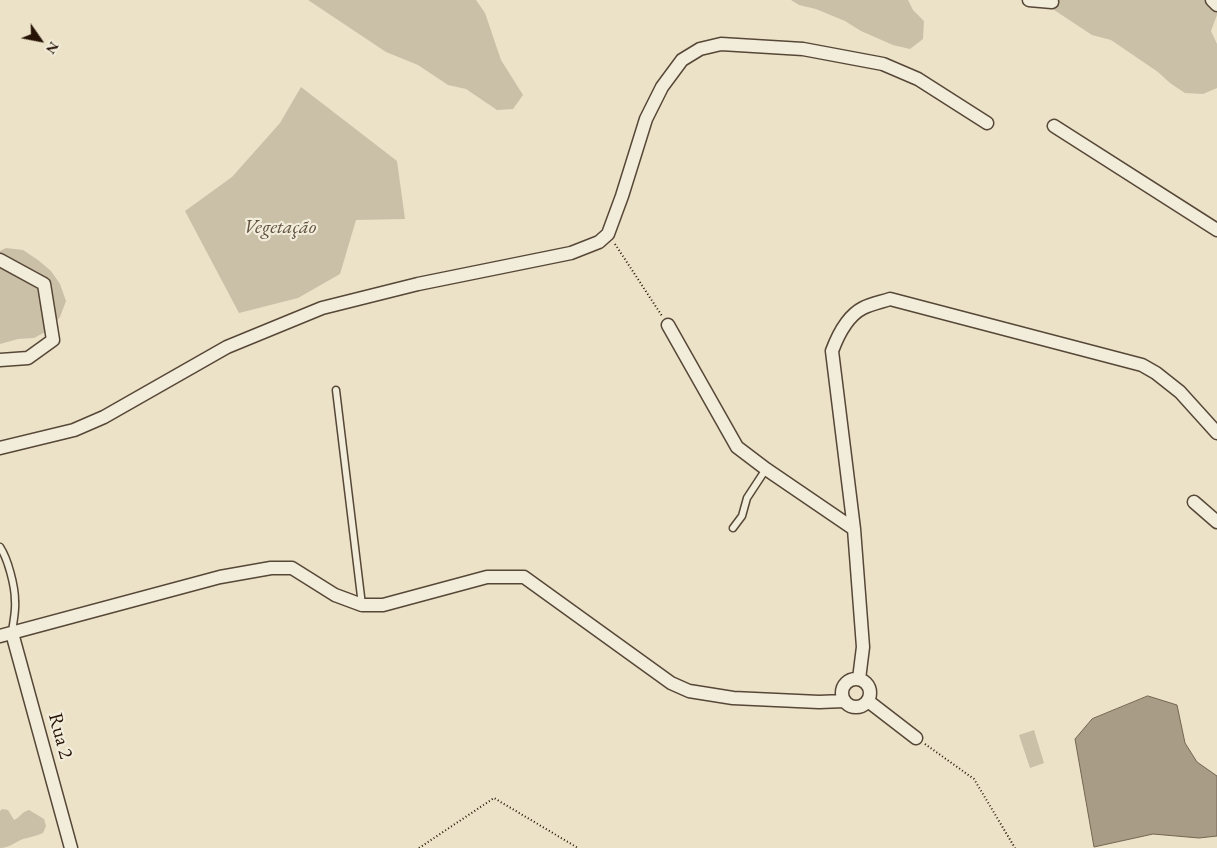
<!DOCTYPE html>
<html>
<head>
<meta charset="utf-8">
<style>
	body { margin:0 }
	#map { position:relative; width:1217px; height:848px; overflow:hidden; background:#ebe2c8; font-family:"EB Garamond",serif }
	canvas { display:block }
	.north { position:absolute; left:15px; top:15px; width:50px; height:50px; -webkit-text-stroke:4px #f2ecdb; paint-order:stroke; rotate:123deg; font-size:14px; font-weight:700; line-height:20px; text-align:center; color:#261305 }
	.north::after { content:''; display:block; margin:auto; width:18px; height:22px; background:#261305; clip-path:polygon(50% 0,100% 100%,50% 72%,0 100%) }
</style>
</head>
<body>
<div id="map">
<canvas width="1217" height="848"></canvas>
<div class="north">N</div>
</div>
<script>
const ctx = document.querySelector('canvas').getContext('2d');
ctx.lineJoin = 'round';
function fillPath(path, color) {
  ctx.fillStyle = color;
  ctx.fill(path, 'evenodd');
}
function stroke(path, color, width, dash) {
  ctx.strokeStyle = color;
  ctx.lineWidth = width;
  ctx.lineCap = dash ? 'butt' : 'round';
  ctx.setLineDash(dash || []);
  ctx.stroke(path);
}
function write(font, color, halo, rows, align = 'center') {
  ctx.font = font + ' "EB Garamond",serif';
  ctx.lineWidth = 4.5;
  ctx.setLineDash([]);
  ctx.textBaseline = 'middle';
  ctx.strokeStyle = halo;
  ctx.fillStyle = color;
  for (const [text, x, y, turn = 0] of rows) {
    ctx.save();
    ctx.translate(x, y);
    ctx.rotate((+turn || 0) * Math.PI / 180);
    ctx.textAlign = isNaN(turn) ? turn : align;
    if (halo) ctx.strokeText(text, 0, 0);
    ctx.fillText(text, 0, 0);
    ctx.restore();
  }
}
const green = new Path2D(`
	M308 0H476L485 13 501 60 523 95 513 109 497 110 466 89 448 85 418 65 386 52Z
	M791 0H908L913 10 924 21 923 39 910 49 893 45 861 31 845 21 816 9 799 5Z
	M1037 0H1217V15L1211 31 1217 44V88L1203 94 1185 93 1170 83 1158 72 1111 40 1092 35 1045 4Z
	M301 87 397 161 405 219 356 220 340 274 298 298 239 313 185 211 232 177 280 123Z
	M6 248 23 250 38 260 51 271 60 284 66 301 60 317 49 330 34 338 18 339 0 344V251Z
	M1034 730 1044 763 1030 768 1019 735Z
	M2 809 8 810 14 820C21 817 21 812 29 810L44 819 46 826 43 833C36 836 30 837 23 839 15 842 9 848 0 848V811Z`);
const water = new Path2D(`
	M1148 696 1177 705 1185 743 1197 762 1217 776V836L1199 838 1153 834 1094 847 1075 739 1092 719Z`);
const path = new Path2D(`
	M615 244 662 316
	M925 744 974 779 1015 848
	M419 848 494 798 578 848`);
const lane = new Path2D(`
	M336 390 362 605
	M733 528 742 516 747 498 766 469
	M0 547C8 559 15 586 15 601 16 611 13 622 12 633`);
const street = new Path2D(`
	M1029 0 1052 2
	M1212 0 1217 5
	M1054 126 1217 230
	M0 260 44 284 53 340 28 358 0 360
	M668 325 737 447 766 469 854 529
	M0 448 74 430 104 417 227 347 322 308 418 284 571 253 599 242 608 234 622 196 646 119 662 87 682 60 700 49 721 44 803 49 883 64 918 79 987 123
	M1194 502 1217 522
	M12 633 71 848
	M0 636 220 577 271 568H292L335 595 362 605H383L487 577H524L671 683 689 691 733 698 819 702 844 701
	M842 693a14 14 0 1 1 28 0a14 14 0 1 1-28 0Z
	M859 679 863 647 854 529 832 351C838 335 847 316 863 308 871 304 881 302 890 299L1142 365 1156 373 1180 392 1217 433
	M868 701 916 738`);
const parkNames = [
	["Vegetação",280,228]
];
const streetNames = [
	["Rua 2",60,736,75]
];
fillPath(green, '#cabfa7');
fillPath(water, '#a89c86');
stroke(water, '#746552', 1);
stroke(lane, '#574736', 9);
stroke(street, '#574736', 15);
stroke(path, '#261305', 2, [1, 2.5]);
stroke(lane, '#f2ecdb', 6);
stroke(street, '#f2ecdb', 12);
write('italic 20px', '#5f4f3e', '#f2ecdb', parkNames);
write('20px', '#261305', '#f2ecdb', streetNames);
</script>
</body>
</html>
